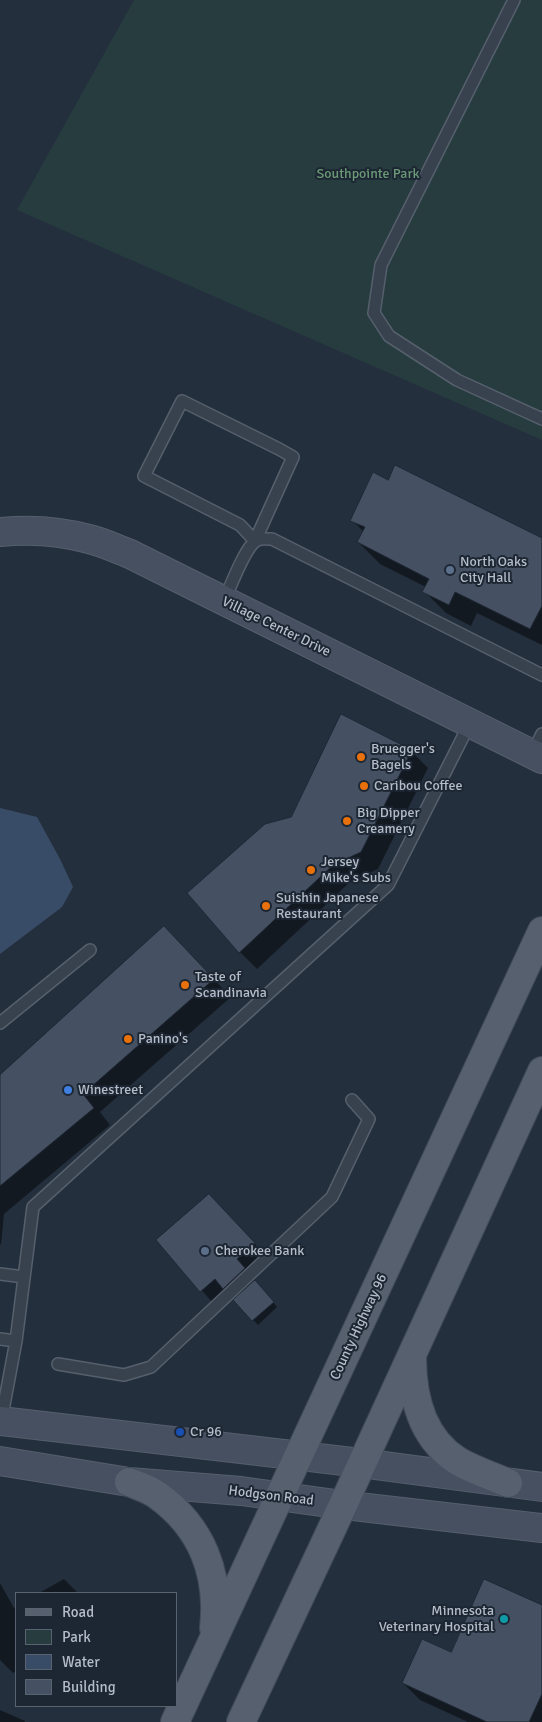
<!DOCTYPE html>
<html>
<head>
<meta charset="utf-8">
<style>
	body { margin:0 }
	#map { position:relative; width:542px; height:1722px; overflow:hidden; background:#242f3e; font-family:Signika,sans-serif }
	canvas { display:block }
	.legend { position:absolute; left:15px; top:1592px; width:162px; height:115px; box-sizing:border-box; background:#1d2633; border:1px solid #59626f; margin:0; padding:6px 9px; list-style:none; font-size:15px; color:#b4bcc9 }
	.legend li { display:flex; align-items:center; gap:10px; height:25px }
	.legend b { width:25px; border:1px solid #59626f }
</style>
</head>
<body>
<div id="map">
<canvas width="542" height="1722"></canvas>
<ul class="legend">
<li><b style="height:6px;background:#56606e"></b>Road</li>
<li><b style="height:14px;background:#263c3f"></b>Park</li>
<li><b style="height:14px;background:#394c67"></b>Water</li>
<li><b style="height:14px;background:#455162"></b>Building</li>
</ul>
</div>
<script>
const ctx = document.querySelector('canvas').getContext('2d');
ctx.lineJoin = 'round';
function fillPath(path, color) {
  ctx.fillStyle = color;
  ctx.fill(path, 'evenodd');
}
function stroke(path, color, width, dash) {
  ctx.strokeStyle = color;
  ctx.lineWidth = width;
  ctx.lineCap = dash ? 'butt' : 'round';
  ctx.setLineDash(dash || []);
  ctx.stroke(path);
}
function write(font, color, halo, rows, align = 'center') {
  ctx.font = font + ' Signika,sans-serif';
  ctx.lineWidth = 4;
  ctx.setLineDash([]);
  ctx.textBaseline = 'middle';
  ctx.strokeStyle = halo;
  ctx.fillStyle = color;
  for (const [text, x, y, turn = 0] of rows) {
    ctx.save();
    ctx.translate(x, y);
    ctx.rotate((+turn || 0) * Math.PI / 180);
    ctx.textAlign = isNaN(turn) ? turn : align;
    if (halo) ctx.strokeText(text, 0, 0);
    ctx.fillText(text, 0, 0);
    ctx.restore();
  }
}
const green = new Path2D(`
	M134 0H542V440L17 210Z`);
const water = new Path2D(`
	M0 808 37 817 60 859 73 887 62 907 0 954Z`);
const shadow = new Path2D(`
	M388 481 542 539V645L477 613 471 626 446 613 424 591 426 587 380 564 358 542 364 532 352 520Z
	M411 751 428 768 378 869 350 882 257 969 240 952 189 893 292 818Z
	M181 945 231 997 100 1112 110 1125 4 1214 1 1245 0 1244V1077Z
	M220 1207 265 1255 248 1271 277 1307 258 1325 226 1290 213 1303 157 1240Z
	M64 1579 78 1593H39Z
	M0 1583 14 1608 16 1606V1671L13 1673 0 1660Z
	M542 1606V1722H468L420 1700 403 1683 452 1654Z
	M0 1710 25 1721V1722H0Z`);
const building = new Path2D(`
	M395 465 542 538V606L530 629 455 592 449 605 422 592 429 579 357 542 365 527 350 521 373 472 388 480Z
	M341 714 412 750 361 852 333 865 239 953 187 893 265 824 291 817Z
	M164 926 214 979 83 1094 94 1108 0 1186V1075Z
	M209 1194 255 1243 237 1259 245 1268 223 1289 215 1279 200 1292 156 1240Z
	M255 1280 274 1302 252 1321 233 1300Z
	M484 1579 542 1605V1694L529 1722H487L402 1683 422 1639 451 1652Z`);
const lane = new Path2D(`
	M514 0 381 265 374 313 389 336 457 380 542 419
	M182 401 279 449 293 457 255 541 240 525 144 476Z
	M224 601C230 588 245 547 256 541 260 538 267 539 272 539L542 675
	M532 754 542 734
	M0 1023 90 950
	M0 1274 24 1277
	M0 1339 16 1341
	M58 1364 124 1375 151 1367 332 1197 369 1119 352 1100
	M1 1421 16 1341 33 1207 388 885 470 723`);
const secondary = new Path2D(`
	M0 532C30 529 60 531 89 539 103 542 116 549 130 554L542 759
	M0 1421 361 1463 542 1487
	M0 1461 129 1482 241 1491 343 1505 542 1528`);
const primary = new Path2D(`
	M412 1357C412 1397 421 1438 458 1461 473 1470 492 1476 508 1483
	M129 1482C138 1486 149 1489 157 1495 202 1527 220 1574 214 1628
	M175 1722 542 931
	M241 1722 343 1505 542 1071`);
const markers = [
	[450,570,5,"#5c6f8a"],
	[361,757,5,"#e8710a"],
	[364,786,5,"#e8710a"],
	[347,821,5,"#e8710a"],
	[311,870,5,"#e8710a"],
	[266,906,5,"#e8710a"],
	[185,985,5,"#e8710a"],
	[128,1039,5,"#e8710a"],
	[68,1090,5,"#3f7fe0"],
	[205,1251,5,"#5c6f8a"],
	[180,1432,5,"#1a4fb4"],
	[504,1619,5,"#0f9aa8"]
];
const parkNames = [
	["Southpointe Park",368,174]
];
const poiNames = [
	["North Oaks",460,562],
	["City Hall",460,578],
	["Bruegger's",371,749],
	["Bagels",371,765],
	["Caribou Coffee",374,786],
	["Big Dipper",357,813],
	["Creamery",357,829],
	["Jersey",321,862],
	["Mike's Subs",321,878],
	["Suishin Japanese",276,898],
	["Restaurant",276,914],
	["Taste of",195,977],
	["Scandinavia",195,993],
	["Panino's",138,1039],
	["Winestreet",78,1090],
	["Cherokee Bank",215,1251],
	["Cr 96",190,1432],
	["Minnesota",494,1611,"right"],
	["Veterinary Hospital",494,1627,"right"]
];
const streetNames = [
	["Village Center Drive",276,627,26],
	["County Highway 96",359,1327,-65],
	["Hodgson Road",271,1496,7]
];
fillPath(green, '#263c3f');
fillPath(water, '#394c67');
fillPath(shadow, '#0007');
fillPath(building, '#455162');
stroke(building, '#1f2835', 1);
stroke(lane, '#565f6c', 14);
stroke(secondary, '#565f6c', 30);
stroke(primary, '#414a57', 30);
stroke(lane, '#38414e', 11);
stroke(secondary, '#465061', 28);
stroke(primary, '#56606e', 28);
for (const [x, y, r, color] of markers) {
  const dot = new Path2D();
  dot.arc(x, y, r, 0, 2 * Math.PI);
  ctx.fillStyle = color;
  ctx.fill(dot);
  stroke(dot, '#1d2633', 2);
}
write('14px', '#6b9a76', '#1d2633', parkNames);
write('14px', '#b4bcc9', '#1d2633', poiNames, 'left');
write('14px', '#b4bcc9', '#1d2633', streetNames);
</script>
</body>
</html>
